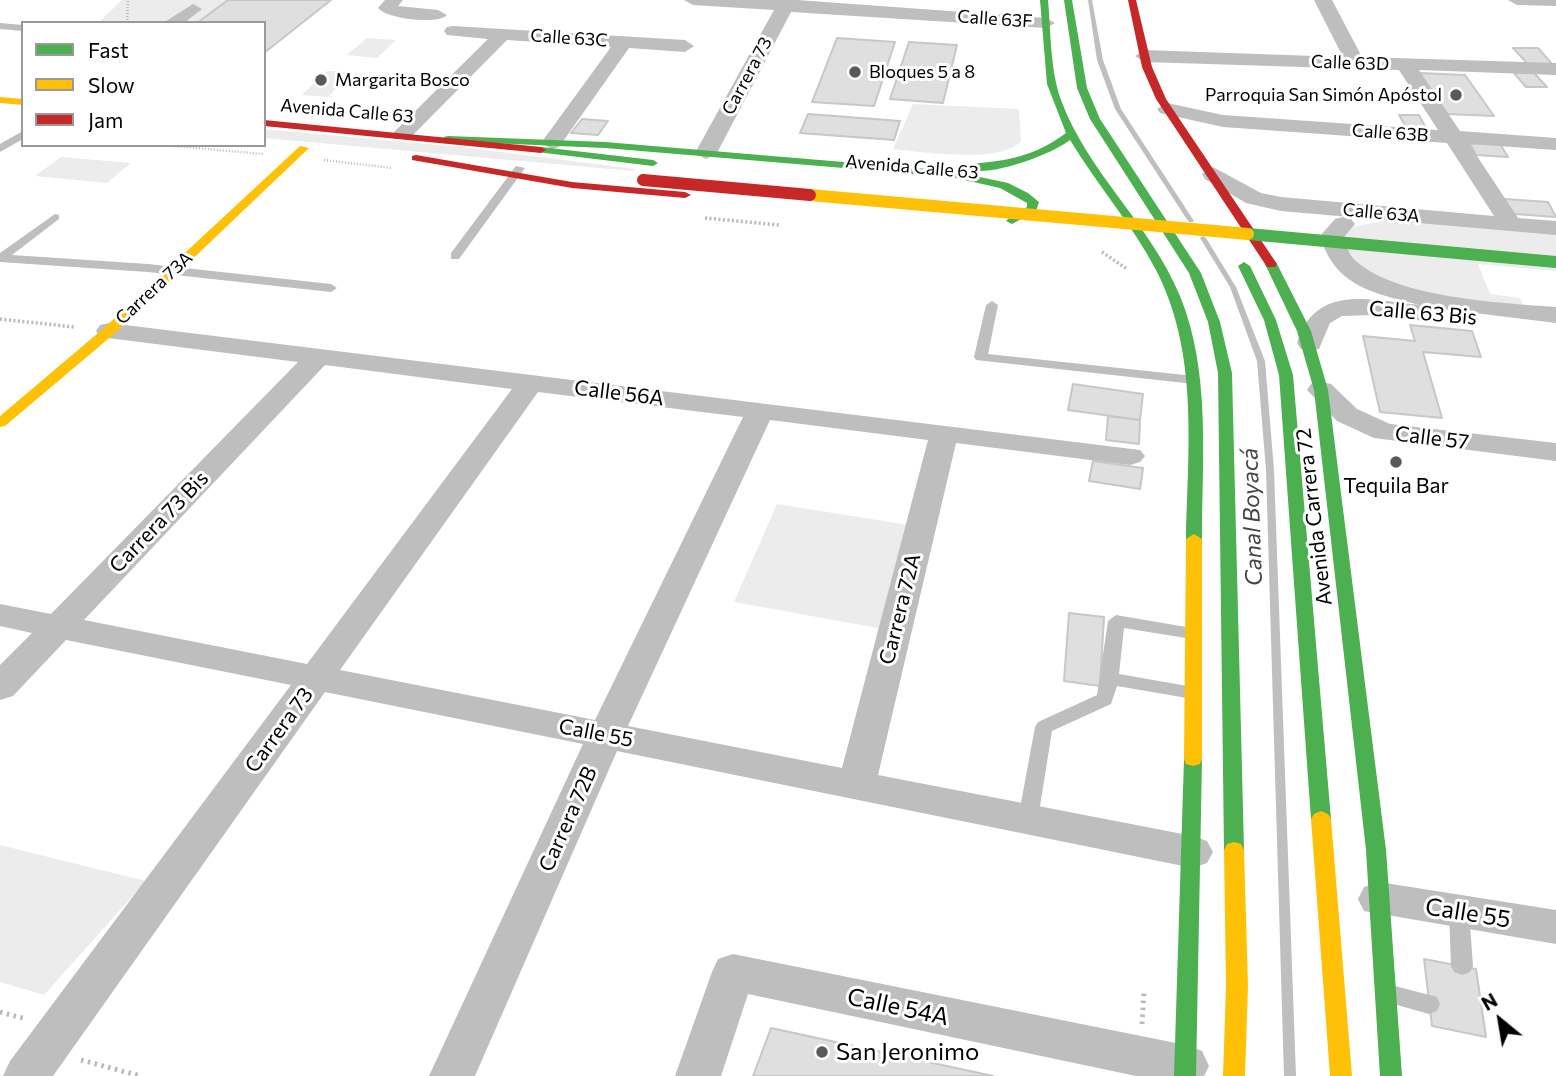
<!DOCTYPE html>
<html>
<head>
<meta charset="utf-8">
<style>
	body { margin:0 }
	#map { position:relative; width:1556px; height:1076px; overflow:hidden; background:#fff; font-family:Commissioner,sans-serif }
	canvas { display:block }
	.legend { position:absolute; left:21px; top:21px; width:245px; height:126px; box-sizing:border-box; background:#fff; border:2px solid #999; margin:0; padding:9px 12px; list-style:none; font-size:21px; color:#000 }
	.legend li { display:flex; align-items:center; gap:14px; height:35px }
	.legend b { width:35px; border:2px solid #999 }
	.north { position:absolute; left:1465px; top:985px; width:70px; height:70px; -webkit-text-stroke:5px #fff; paint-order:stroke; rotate:330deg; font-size:19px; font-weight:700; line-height:28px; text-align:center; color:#000 }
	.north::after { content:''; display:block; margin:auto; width:24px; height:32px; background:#000; clip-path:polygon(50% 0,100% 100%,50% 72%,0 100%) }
</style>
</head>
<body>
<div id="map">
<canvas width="1556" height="1076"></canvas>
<ul class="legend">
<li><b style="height:9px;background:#4caf50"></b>Fast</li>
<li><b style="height:9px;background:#ffc107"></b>Slow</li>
<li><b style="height:9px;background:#c62828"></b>Jam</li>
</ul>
<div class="north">N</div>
</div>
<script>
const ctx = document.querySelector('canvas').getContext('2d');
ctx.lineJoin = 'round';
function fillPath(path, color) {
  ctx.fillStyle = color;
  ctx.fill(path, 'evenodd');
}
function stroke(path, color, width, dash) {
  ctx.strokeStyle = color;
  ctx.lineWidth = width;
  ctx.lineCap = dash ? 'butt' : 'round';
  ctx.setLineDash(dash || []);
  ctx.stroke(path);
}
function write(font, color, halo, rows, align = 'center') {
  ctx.font = font + ' Commissioner,sans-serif';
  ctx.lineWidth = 6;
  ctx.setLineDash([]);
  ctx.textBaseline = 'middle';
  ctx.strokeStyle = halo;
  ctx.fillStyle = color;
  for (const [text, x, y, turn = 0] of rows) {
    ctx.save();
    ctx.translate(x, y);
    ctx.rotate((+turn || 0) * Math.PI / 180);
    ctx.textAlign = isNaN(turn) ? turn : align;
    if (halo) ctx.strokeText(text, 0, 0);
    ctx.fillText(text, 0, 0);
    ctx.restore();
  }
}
const green = new Path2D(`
	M122 0H331L264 23H98Z
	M367 38 396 40 377 58 347 55Z
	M327 71 352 72 328 97 302 95Z
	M913 104 1019 109 1021 141C1002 164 921 152 893 149Z
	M264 129 470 148 635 169 633 171 264 138Z
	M61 157 131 163 107 183 35 176Z
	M1393 219 1556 234V271L1478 264 1490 294 1520 298 1524 308C1482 301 1367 293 1345 252 1343 248 1344 241 1343 236L1352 227Z
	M777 504 921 527 889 630 734 602Z
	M0 845 146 881 44 995 0 982Z`);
const stream = new Path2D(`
	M1088 0H1092L1103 60 1121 109 1194 221 1193 222H1189L1188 221 1115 109 1097 60Z
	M1203 236 1206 238 1236 287 1265 361 1274 470 1296 1076H1284L1266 470 1257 361 1230 287 1200 238Z`);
const building = new Path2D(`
	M228 0H331L264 53V23H197Z
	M837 38 895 42 874 106 812 102Z
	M909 42 957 45 943 103 890 99Z
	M1513 48H1538L1553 65 1528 64Z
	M1419 73 1465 75 1494 116 1446 114Z
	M1514 73H1534L1547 87H1526Z
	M808 114 900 121 894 140 800 133Z
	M1399 115H1419L1426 128 1406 127Z
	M582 119 608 121 598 135 571 133Z
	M1475 143 1500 144 1508 157 1476 155 1470 144Z
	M1504 199 1548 202 1556 217 1514 214Z
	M1410 325 1472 331 1481 357 1423 352 1442 418 1380 412 1363 336 1415 341Z
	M1073 384 1143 394 1140 420 1068 410Z
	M1108 416 1140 420 1139 444 1106 440Z
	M1093 461 1143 468 1140 489 1089 481Z
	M1069 613 1104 617 1100 686 1064 681Z
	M1424 959 1476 969 1486 1037 1432 1026Z
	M771 1028 993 1076H753Z`);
const pathFar2 = new Path2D(`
	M127 23 128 0
	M163 145 263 154
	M324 160 392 168`);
const pathFar1 = new Path2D(`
	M705 218 779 225
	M1102 252 1127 269
	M0 319 74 327`);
const path = new Path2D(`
	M0 1012 26 1019
	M1142 1024 1144 991
	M81 1060 141 1076`);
const lane = new Path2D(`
	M0 23 23 25V31L0 29Z
	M23 131V139L0 152V144Z
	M516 166 525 168 459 259H451V253Z
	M55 214 59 215V219L12 255 148 264 331 284 337 288 331 292 148 272 0 262V253Z
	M992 301 998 305 988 354 1194 376 1201 380 1194 384 976 360 974 357 986 305Z
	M1116 615 1198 629 1201 633 1198 637 1192 639 1124 628 1119 674 1193 687 1199 689 1202 693 1199 697 1193 699 1117 686 1111 704 1052 731 1038 819 1035 824 1028 827 1021 824 1018 819 1035 727 1038 722 1097 695 1108 621Z
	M1459 902 1466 905 1469 911 1473 966 1470 972 1462 975 1454 972 1451 966 1449 911 1452 905Z
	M1391 985 1437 997 1440 1004 1437 1011 1429 1014 1383 1001 1380 994 1383 987Z`);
const street = new Path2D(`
	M385 0H403L398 6 438 10 447 15C438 25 387 19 378 8Z
	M684 0H797L1046 18 1055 23 1046 28 791 12 717 153 706 159 695 153 774 10 693 5Z
	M1314 0H1332L1362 57 1556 63V75L1419 70 1460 131 1556 138V150L1469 144 1518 218 1556 221V235L1281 211 1246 203 1205 179 1202 174 1213 167 1261 193 1281 197 1494 216 1447 143 1223 127 1160 113 1157 109 1167 103 1223 115 1438 130 1399 70 1144 62 1135 56 1144 50 1343 57Z
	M1508 0H1556V6L1517 5Z
	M193 4 202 9 184 23H163Z
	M453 26 685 40 694 46 685 52 629 48 559 147 552 149 541 143 611 47 507 40 409 139H395L392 135 395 131 488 39 447 35 444 31 447 27Z
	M1343 217 1351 219 1355 224 1344 237C1346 243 1348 252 1352 257 1389 298 1503 303 1556 307V323L1434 308 1438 313 1434 318 1425 321 1373 315 1342 316 1330 323 1319 349H1301L1297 343C1315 283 1371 300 1420 305 1374 293 1335 287 1320 236L1335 219Z
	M109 323 1140 450 1145 456 1140 462 1130 465 956 443 878 775 1193 836 1207 841 1213 852 1207 863 1193 868 617 751 475 1076H429L583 744 325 692 53 1076H3L10 1061 291 685 66 640 13 696 0 700V665L32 633 0 626V604L51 614 298 362 100 337 96 331 100 325ZM325 365 512 389 307 664 84 620ZM538 392 743 417 595 720 340 670ZM770 420 928 440 842 768 628 726Z
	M1321 382 1331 384 1357 409 1390 424 1556 443V461L1374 438 1337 421 1307 390 1311 384Z
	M1379 882 1556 910V944L1364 911 1358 899 1364 887Z
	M733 954 1186 1045 1202 1051 1209 1066 1204 1076H1136L748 994 721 1076H675L712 972 718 959Z`);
const fast = new Path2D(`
	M1040 0H1048C1051 33 1050 69 1061 100 1088 173 1151 225 1180 296 1211 372 1202 458 1202 539L1200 543H1188L1186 539C1188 449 1199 353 1156 270 1132 224 1097 185 1070 140 1051 155 982 181 962 167L967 164C1004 162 1036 156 1066 133L1047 84Z
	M1064 0H1072L1087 88 1100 119 1201 273 1220 322 1232 373 1244 850 1241 856 1234 858 1227 856 1224 850 1218 373 1208 322 1189 273 1090 119 1077 88Z
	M448 136 605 142 951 171 1008 183 1028 193 1039 202 1036 211 1012 224 1006 221 1008 219 1027 207V203L1000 188 951 177 605 148 444 141V137Z
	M541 147 653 160 658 163 653 166 537 152 536 150Z
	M1271 260 1277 264 1311 331 1328 390 1386 850 1402 1076H1380L1366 850 1314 390 1297 331 1265 264Z
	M1244 262 1250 266 1276 320 1293 375 1331 819 1328 824 1321 827 1314 824 1311 819 1279 375 1264 320 1238 266Z
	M1193 752 1200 754 1202 759 1196 1076H1174L1184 759 1186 754Z`);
const slow = new Path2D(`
	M0 97 23 99V105L0 103Z
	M300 146 309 148 114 334 5 426 0 427V416L104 328Z
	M1194 534 1202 539V759L1200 764 1193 766 1186 764 1184 759 1186 539Z
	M1321 811 1328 814 1331 819 1352 1076H1330L1311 819 1314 814Z
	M1234 842 1241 844 1244 850 1248 986 1245 1076H1223L1226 986 1224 850 1227 844Z`);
const jam = new Path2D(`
	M1128 0H1136L1152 67 1166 99 1277 264 1275 267H1267L1156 99 1142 67Z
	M264 120 541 147 546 150 541 153 264 126Z
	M416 155 572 182 685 192 691 195 685 198 572 188 412 160V156Z`);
const fastBridge = new Path2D(`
	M1248 234 1556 262`);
const slowBridge = new Path2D(`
	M810 195 1248 234`);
const jamBridgeFar1 = new Path2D(`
	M643 180 654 181`);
const jamBridge = new Path2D(`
	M643 180 810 195`);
const markers = [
	[855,72,7,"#595959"],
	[321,80,7,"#595959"],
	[1456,95,7,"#595959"],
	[1396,462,7,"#595959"],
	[822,1052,7,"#595959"]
];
const farStreetnames = [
	["Calle 63F",995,19,4],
	["Calle 63C",569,38,4],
	["Calle 63D",1350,63,2],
	["Carrera 73",747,76,-62],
	["Avenida Calle 63",347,111,5],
	["Calle 63B",1390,133,4],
	["Avenida Calle 63",912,167,5],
	["Calle 63A",1381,213,5],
	["Carrera 73A",154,288,-43]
];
const farPoinames = [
	["Bloques 5 a 8",869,72],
	["Margarita Bosco",335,80],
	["Parroquia San Simón Apóstol",1442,95,"right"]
];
const streetNames = [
	["Calle 63 Bis",1423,313,5],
	["Calle 56A",619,393,7],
	["Calle 57",1432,438,7],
	["Avenida Carrera 72",1314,517,-97],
	["Carrera 73 Bis",159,522,-46],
	["Carrera 72A",900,609,-76],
	["Carrera 73",279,730,-54],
	["Calle 55",596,733,11],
	["Carrera 72B",568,819,-66]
];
const poiNames = [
	["Tequila Bar",1396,486]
];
const waterNames = [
	["Canal Boyacá",1252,517,-92]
];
const nearStreetnames = [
	["Calle 55",1468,913,9],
	["Calle 54A",898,1007,12]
];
const nearPoinames = [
	["San Jeronimo",836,1052]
];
fillPath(green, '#ececec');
fillPath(stream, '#bfbfbf');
fillPath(building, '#dfdfdf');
stroke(building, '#c7c7c7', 2);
stroke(pathFar2, '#b9b9b9', 2.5, [1, 2]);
stroke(pathFar1, '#b9b9b9', 3.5, [2, 2.5]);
stroke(path, '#b9b9b9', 5, [2.5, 4.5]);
fillPath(lane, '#bebebe');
fillPath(street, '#bebebe');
fillPath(fast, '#4caf50');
fillPath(slow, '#ffc107');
fillPath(jam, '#c62828');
stroke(fastBridge, '#4caf50', 12);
stroke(slowBridge, '#ffc107', 12);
stroke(jamBridgeFar1, '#c62828', 10);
stroke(jamBridge, '#c62828', 12);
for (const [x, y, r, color] of markers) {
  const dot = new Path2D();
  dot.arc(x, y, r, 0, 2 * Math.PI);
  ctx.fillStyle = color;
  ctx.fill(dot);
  stroke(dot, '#fff', 2.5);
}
write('18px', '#000', '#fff', farStreetnames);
write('18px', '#000', '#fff', farPoinames, 'left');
write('21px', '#000', '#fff', streetNames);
write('21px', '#000', '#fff', poiNames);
write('italic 23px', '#444', '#fff', waterNames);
write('24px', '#000', '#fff', nearStreetnames);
write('24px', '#000', '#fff', nearPoinames, 'left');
</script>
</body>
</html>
